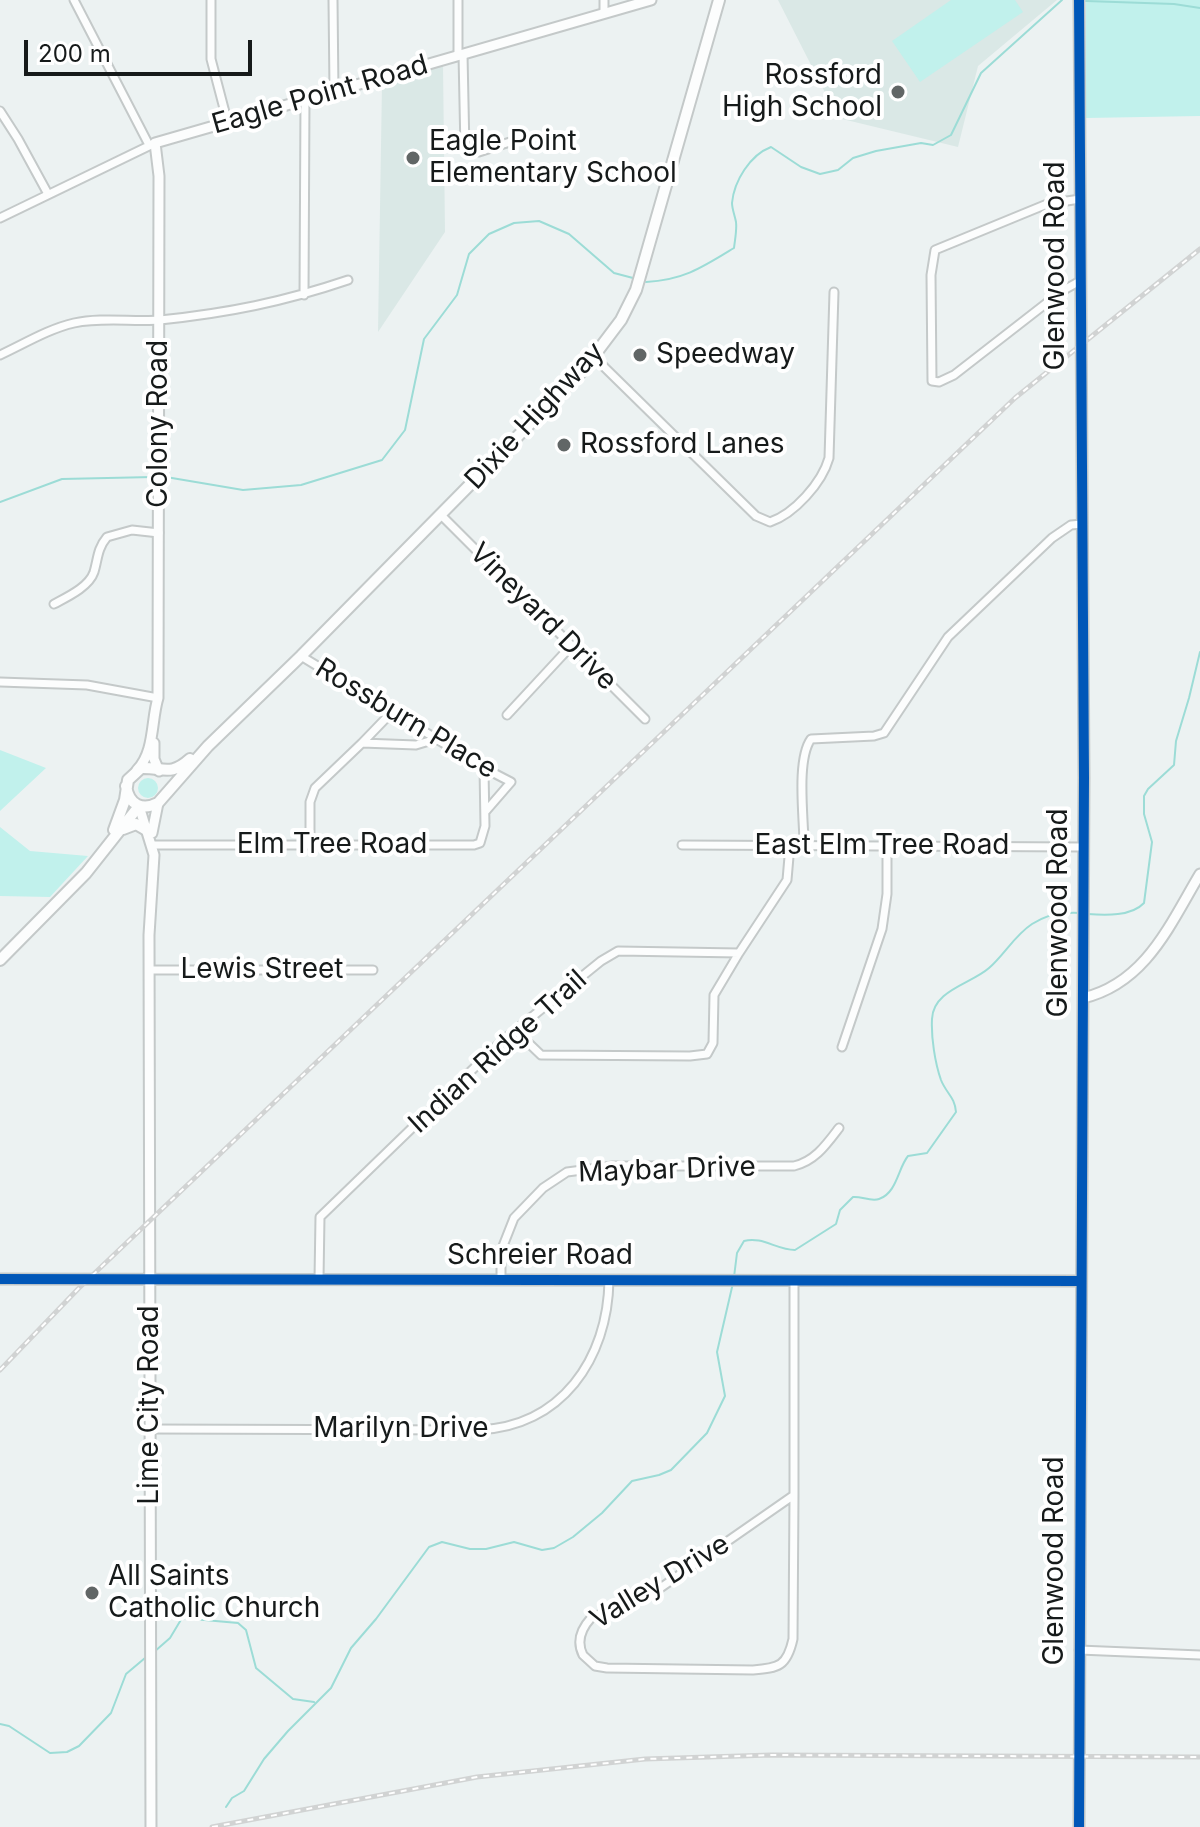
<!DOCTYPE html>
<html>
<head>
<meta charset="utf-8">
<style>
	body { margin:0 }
	#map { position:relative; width:1200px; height:1827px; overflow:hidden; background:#ecf2f2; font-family:Inter,sans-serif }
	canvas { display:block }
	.scale { position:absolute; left:24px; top:40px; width:228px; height:36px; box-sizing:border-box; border:4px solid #161a1a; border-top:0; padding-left:10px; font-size:24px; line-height:28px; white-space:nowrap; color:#161a1a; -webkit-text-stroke:6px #fff; paint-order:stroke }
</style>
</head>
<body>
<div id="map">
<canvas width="1200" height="1827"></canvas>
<div class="scale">200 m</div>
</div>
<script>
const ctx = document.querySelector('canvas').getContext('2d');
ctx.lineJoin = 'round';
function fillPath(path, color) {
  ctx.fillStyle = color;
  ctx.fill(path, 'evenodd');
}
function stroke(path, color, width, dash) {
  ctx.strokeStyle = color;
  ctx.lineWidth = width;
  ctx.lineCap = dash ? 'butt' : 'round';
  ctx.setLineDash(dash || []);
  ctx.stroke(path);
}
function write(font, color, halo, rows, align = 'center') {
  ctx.font = font + ' Inter,sans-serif';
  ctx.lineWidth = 8;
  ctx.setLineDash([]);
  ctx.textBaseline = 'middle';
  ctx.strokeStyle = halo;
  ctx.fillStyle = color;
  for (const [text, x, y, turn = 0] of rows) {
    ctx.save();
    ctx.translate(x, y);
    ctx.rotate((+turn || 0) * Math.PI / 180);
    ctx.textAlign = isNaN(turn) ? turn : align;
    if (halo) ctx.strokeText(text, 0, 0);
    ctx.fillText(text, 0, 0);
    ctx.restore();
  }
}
const built = new Path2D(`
	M778 0H1057L978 66 958 147 838 118Z
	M443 65 445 232 378 332 382 84Z`);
const green = new Path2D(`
	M951 0H1015L1023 12 920 82 892 41Z
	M1086 0H1200V116L1086 118Z
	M0 750 46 768 0 811Z
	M138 788a10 10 0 1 1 20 0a10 10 0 1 1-20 0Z
	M0 827 30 851 88 856 50 897 0 896Z`);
const stream = new Path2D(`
	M1086 1 1174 4 1200 8
	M646 282C684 280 703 267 734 248 735 239 737 230 736 222 735 216 732 209 732 203 734 181 750 155 771 147L801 167 820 174 838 170 853 158 876 151 921 143 933 145 951 135 981 73 1062 0
	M166 477 243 490 301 485 382 460 405 430 424 339 457 295 469 254 489 234 514 223 539 221 569 234 614 273 633 278
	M0 502 62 479 153 477
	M1086 914C1104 915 1131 917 1144 903L1152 842 1144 814V796L1148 789 1174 765 1176 741 1189 698 1200 652
	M734 1277 737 1253 744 1241C762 1236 777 1250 795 1250L836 1224 840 1210 853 1197C861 1196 871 1202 879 1199 897 1193 898 1168 908 1156L927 1153 956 1112C955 1097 946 1093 941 1080 935 1063 931 1037 932 1019 933 990 971 984 989 968 1004 955 1015 935 1032 924 1046 915 1063 912 1080 913
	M154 1652 170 1638 182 1618 238 1623 246 1630 256 1668 293 1699 314 1702
	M0 1724 9 1726 50 1753 67 1752 79 1746 111 1713 126 1674 145 1658
	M226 1807 232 1798 244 1791 264 1759 288 1731 331 1688 351 1648 376 1619 429 1547 442 1542 470 1549H486L514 1542 542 1550 554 1548 573 1537 602 1513 632 1481 659 1475 671 1470 707 1433 725 1396 717 1352 733 1283`);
const minor = new Path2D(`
	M74 0 149 145
	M211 0V59L227 120
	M333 0 334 91
	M604 0V13
	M463 54 465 151 479 152 513 141
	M458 56V0
	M0 111 18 139 48 194
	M1080 199 1047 204 935 250 931 275 932 381 939 382 954 375 1062 291 1080 281
	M0 218 155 143
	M304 295 305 99
	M0 355C24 344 48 329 74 323 102 317 132 322 160 320 228 313 283 302 348 280
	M595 358 756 516 770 522C794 514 822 483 829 458L834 292
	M441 515 645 719
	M54 604C67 597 89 587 94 572 98 559 97 549 107 537L132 530 159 533
	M301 656 484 768 511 782 485 812
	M0 682 87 685 158 698
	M507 715 571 646
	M362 743 391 713
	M151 845H474L480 843 485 826 484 768
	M310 845V802L315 788 362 743 416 745 436 739
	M682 845 1082 847
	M804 845C804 818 796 760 811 739L874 736 884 733 948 637 1052 538 1071 525 1082 524
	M151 970H373
	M515 1030 541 1055 690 1056 707 1054 713 1043 714 995 739 953
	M842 1047 882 929 887 894V846
	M319 1279 320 1217 502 1041 601 961 618 951 739 953 787 880 790 845
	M501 1280V1251L514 1218 543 1188 567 1172 613 1166H794C815 1161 826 1145 839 1128
	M149 1429 478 1430C561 1427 608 1359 609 1280
	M794 1495 793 1639C787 1666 779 1668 753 1670L607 1668 595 1666 583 1655C576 1641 581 1629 591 1618L656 1591Z
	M794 1495V1280
	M1079 1650 1200 1655`);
const tertiary = new Path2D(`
	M154 743V759L159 771
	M137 770C155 752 151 720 158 698L159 176 155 143 651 0
	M139 806 154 855 149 935 151 1827
	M152 833 158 803
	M1083 998C1146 983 1170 924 1200 874
	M0 1279 1080 1281
	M1079 1827 1084 777 1079 0`);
const secondary = new Path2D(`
	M126 786C129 805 142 811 158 803L208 746 301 656 584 369 621 320 636 290 719 0
	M123 829 136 824 148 831
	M114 830 125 800 128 780 141 768C163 767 170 777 190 759
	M0 960 86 873 139 806`);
const rail = new Path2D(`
	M0 1370 79 1288 1015 398 1200 249
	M212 1827 477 1777 645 1759 771 1755 1200 1757`);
const cycleway = new Path2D(`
	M0 1279 1080 1281
	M1079 1827 1084 777 1079 0`);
const markers = [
	[898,92,8,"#616666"],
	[413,158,8,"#616666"],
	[640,355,8,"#616666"],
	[564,445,8,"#616666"],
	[92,1593,8,"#616666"]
];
const poiNames = [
	["Rossford",882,76,"right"],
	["High School",882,108,"right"],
	["Eagle Point",429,142],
	["Elementary School",429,174],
	["Speedway",656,355],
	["Rossford Lanes",580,445],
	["All Saints",108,1577],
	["Catholic Church",108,1609]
];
const streetNames = [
	["Eagle Point Road",320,95,-16],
	["Glenwood Road",1056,266,-90],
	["Dixie Highway",535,416,-47],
	["Colony Road",159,424,-90],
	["Vineyard Drive",543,617,45],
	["Rossburn Place",406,719,31],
	["Elm Tree Road",332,845],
	["East Elm Tree Road",882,846],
	["Glenwood Road",1059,913,-90],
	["Lewis Street",262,970],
	["Indian Ridge Trail",498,1052,-42],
	["Maybar Drive",667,1170,-2],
	["Schreier Road",540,1256],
	["Lime City Road",150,1405,-90],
	["Marilyn Drive",401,1429],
	["Glenwood Road",1055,1561,-90],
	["Valley Drive",660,1582,-31]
];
fillPath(built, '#dae8e6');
fillPath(green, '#c1f1ec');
stroke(stream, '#9cdcd6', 2);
stroke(minor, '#c4c9c9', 11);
stroke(tertiary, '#c4c9c9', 13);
stroke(secondary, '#c4c9c9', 14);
stroke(minor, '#fcfdfd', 7);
stroke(tertiary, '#fcfdfd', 9);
stroke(secondary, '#fcfdfd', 10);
stroke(rail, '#d1d3d3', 5);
stroke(rail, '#fff', 2, [6]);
stroke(cycleway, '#0057b8', 10);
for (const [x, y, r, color] of markers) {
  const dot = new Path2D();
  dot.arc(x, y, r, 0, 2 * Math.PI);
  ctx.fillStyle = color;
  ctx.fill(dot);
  stroke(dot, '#fff', 3);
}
write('28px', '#161a1a', '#fff', poiNames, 'left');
write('28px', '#161a1a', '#fff', streetNames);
</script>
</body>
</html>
